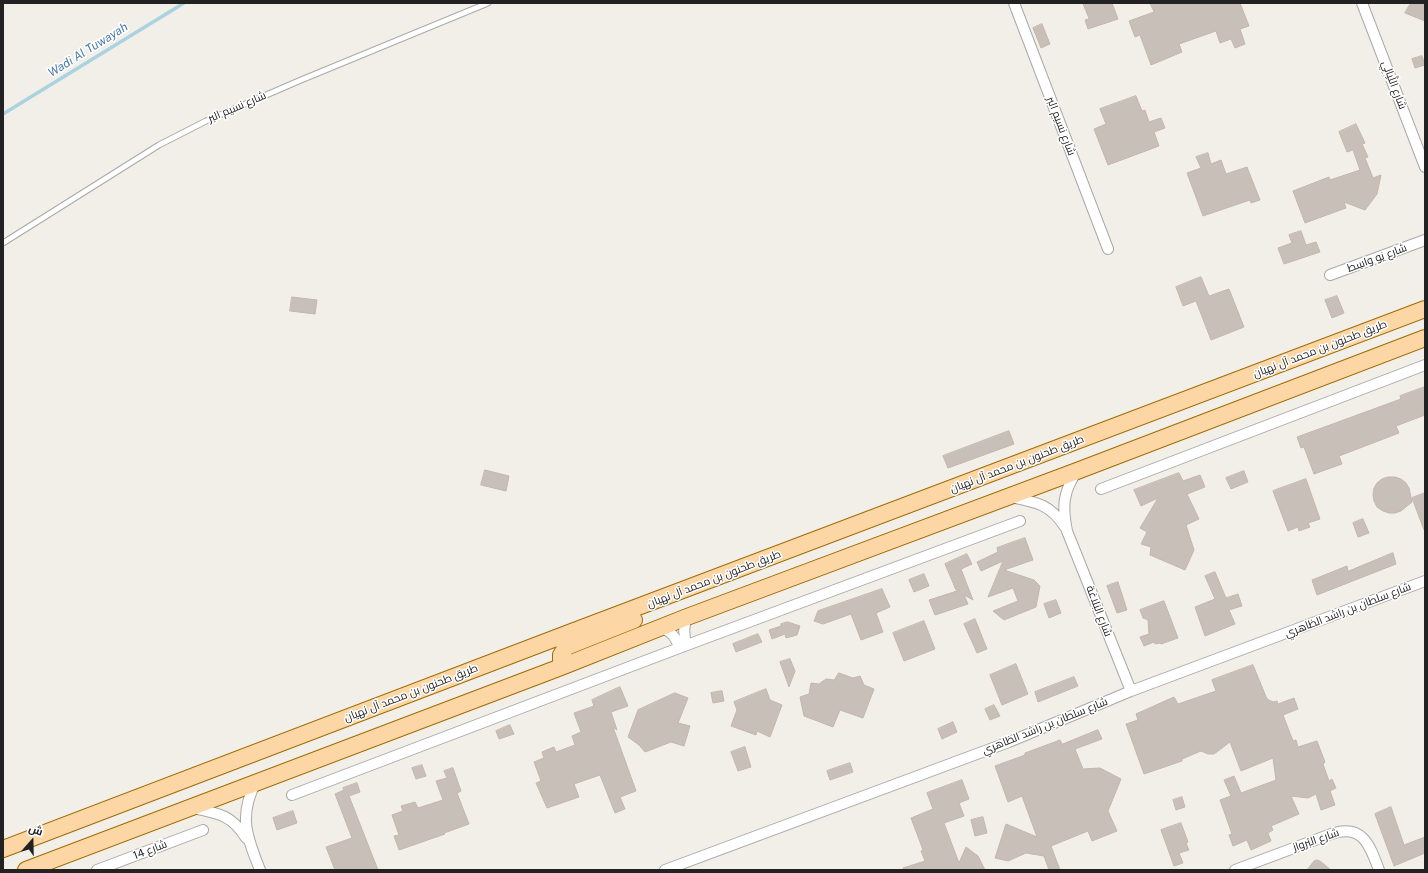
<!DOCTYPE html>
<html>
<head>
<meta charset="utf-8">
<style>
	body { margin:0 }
	#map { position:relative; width:1428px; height:873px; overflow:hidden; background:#f2efe9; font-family:"Public Sans",Cairo,sans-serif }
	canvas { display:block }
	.frame { position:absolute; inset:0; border:4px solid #222; pointer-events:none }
	.north { position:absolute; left:12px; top:821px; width:40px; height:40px; -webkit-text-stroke:3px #fff; paint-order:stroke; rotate:20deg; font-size:11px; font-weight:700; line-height:16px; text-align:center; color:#222 }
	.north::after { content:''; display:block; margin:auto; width:14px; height:18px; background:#222; clip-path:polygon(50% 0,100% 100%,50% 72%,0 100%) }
</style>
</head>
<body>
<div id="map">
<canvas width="1428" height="873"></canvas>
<div class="frame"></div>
<div class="north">ش</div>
</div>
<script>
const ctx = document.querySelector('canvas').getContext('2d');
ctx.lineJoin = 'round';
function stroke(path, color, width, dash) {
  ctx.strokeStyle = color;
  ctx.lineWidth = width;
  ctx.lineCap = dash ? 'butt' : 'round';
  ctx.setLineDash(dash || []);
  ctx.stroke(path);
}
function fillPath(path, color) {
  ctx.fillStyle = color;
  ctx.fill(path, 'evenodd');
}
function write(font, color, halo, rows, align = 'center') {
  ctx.font = font + ' "Public Sans",Cairo,sans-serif';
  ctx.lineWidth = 3;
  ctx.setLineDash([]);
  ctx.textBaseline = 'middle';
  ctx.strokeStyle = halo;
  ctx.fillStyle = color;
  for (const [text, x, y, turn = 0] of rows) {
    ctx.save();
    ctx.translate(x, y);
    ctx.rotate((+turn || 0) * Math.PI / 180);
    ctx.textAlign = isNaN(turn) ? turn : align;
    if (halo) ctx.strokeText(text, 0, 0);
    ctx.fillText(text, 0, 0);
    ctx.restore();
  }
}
const stream = new Path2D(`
	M3 114 184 3`);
const building = new Path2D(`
	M1083 3H1112L1118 19 1088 29 1085 20 1089 19Z
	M1150 3H1240L1249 26 1240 29 1245 44 1235 48 1231 39 1220 43 1216 31 1179 44 1182 52 1151 65 1140 35 1135 37 1129 21 1154 12Z
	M1411 3H1425V21L1405 13Z
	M1042 24 1050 44 1041 48 1033 28Z
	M1422 56 1425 65 1415 68 1412 59Z
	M1136 96 1142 111 1145 110 1149 122 1161 118 1165 128 1154 132 1159 146 1108 165 1094 129 1106 124 1100 109Z
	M1356 124 1365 143 1362 144 1368 157 1365 158 1373 178 1381 175 1377 194 1365 210 1344 202 1346 208 1305 223 1293 191 1329 177 1330 180 1360 170 1353 150 1347 152 1339 132Z
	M1208 153 1211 164 1221 160 1226 174 1247 167 1260 200 1251 203 1250 200 1203 216 1187 173 1201 168 1196 157Z
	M1301 231 1306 245 1316 242 1320 252 1284 264 1278 248 1292 243 1289 235Z
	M1201 277 1209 296 1229 289 1244 327 1211 340 1196 301 1183 306 1176 287Z
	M1337 296 1344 313 1332 318 1325 300Z
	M292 297 317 300 315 314 290 311Z
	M1425 387V415L1396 426 1399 433 1339 456 1342 464 1314 474 1304 447 1301 448 1297 437 1401 399 1400 396Z
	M1009 431 1014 444 948 468 943 456Z
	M485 470 509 476 506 491 481 485Z
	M1244 471 1248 482 1231 489 1226 478Z
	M1179 473 1183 481 1200 475 1205 487 1187 494 1199 519 1186 525 1194 550 1185 570 1150 555 1151 547 1141 544 1147 532 1140 528 1158 498 1141 506 1134 490Z
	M1388 477H1395L1401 479 1406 483 1409 488 1412 502 1401 511 1395 513H1389L1383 511 1377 507 1374 501 1373 495 1374 488 1377 483 1382 479Z
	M1306 479 1320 519 1308 523 1310 527 1299 531 1298 527 1288 531 1273 491Z
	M1425 493V530H1424L1412 498Z
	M1363 519 1369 533 1358 537 1353 523Z
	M1025 538 1033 560 1004 570 1034 580 1040 586 1036 607 1004 620 993 611 1018 601 1013 588 988 597 1003 561 981 571 977 562 998 552 997 548Z
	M1393 553 1396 564 1317 595 1312 580 1347 566 1348 571Z
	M967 554 972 564 961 569 973 600 964 595 968 604 935 615 929 600 957 591 956 590 945 564Z
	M1215 572 1226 598 1238 594 1242 606 1229 610 1235 624 1205 636 1195 607 1215 599 1205 576Z
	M924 574 929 586 914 592 909 580Z
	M1118 582 1127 610 1117 613 1107 586Z
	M882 589 890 607 876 613 883 632 861 640 851 614 823 624 814 621 818 611Z
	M1056 600 1061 613 1049 618 1044 604Z
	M1164 601 1178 638 1161 644 1160 643 1155 644 1154 642 1144 646 1140 637 1149 634 1148 620 1143 618 1140 610Z
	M975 619 987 649 977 653 964 624Z
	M924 621 935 649 904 661 893 633Z
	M788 622 800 626 797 635 786 638 785 634 772 639 769 630 781 626V624Z
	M758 634 762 642 736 652 733 644Z
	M790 659 795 671 789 687 780 662Z
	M1016 664 1028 694 1002 705 990 675Z
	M1253 665 1267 699 1273 702 1277 701 1278 704 1294 698 1298 709 1283 715 1293 741 1296 740 1298 747 1317 741 1325 762 1323 764 1329 781 1332 779 1336 788 1330 791 1335 805 1321 810 1316 794 1308 798 1291 796 1299 814 1271 826 1273 830 1268 833 1271 841 1251 850 1247 840 1233 846 1229 835 1232 834 1220 800 1231 796 1224 780 1234 776 1241 793 1276 780 1273 758 1241 771 1230 742 1214 754H1208L1201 751 1182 759V761L1144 774 1126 724 1138 720 1136 714 1174 697 1178 704 1216 691 1212 680Z
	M839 673 853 678 860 676 864 685 874 689 863 718 840 710 833 727 804 716 800 697 809 694 811 683 819 684 826 679 834 680Z
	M1074 677 1078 686 1038 702 1035 692Z
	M620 687 628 706 611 712 617 730 613 727 636 791 620 797 625 809 615 813 600 775 574 784 579 797 547 808 536 783 541 781 534 762 544 758 542 752 554 747 556 752 575 745 572 736 581 732 574 713 594 706 592 700Z
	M766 689 770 700 782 705 770 737 757 731 756 735 731 726 737 710 734 702Z
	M722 691 724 701 713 703 711 693Z
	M675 693 688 698 678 723 690 726 684 746 671 742 645 752 639 745 628 737 638 710Z
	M994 705 1000 716 990 720 985 709Z
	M953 722 957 732 942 739 938 729Z
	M510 725 514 734 499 739 496 731Z
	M1098 730 1102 739 1075 749 1083 769 1100 768 1121 779 1108 811 1117 831 1092 841 1088 831 1051 846 1060 870H1049L1044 856 1026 853 1008 861 995 858 1006 824 1037 837 1022 796 1008 802 995 766 1025 755V753L1060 740 1062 744Z
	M745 747 751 767 738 771 731 752Z
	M850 763 853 772 830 780 827 771Z
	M422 765 426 776 416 779 412 768Z
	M453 768 461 791 457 793 469 824 444 833 445 834 399 850 394 836 399 835 392 815 403 811 401 806 415 802 418 808 443 800 436 781 447 778 444 771Z
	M962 780 969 799 959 803 964 816 944 823 959 863 966 847 978 856 985 870H903V868L925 861 921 851 923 850 911 818 933 809 927 793Z
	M357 783 360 792 349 796 378 870H335L326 847 352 838 335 794 344 790 343 788Z
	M1182 797 1185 807 1176 810 1173 800Z
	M1391 807 1404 845 1425 837V853L1394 866 1375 814Z
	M293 811 297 823 277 830 273 818Z
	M983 817 987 833 975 836 971 820Z
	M1181 823 1188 842 1186 843 1189 850 1179 853 1183 863 1174 866 1161 830Z
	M1317 860 1320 861 1331 870H1307L1314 861Z`);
const service = new Path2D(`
	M3 243 159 145 206 121 301 80 488 3`);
const minor = new Path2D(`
	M1014 3 1108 249
	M1362 3 1425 167
	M1330 275 1425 240
	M1077 471C1063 492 1062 506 1067 531L1131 691
	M1101 489 1425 365
	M1011 497C1036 502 1050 504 1065 527
	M687 617C683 627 683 635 687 645
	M660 627C671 631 676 637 679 648
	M256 782C238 816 247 837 260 870
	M292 795 687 645 1020 521
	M193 808C218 813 232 815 246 838
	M97 870 203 830
	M665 870 1009 742 1131 691 1425 581
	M1235 870 1331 834C1363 823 1370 846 1379 870`);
const primary = new Path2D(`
	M561 667V655L566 647 634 620
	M3 849 569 633 1425 309
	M26 870 561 667 687 617 1077 471 1425 338`);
const streetNames = [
	["شارع اللَّيالِي",1394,85,69],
	["شارع نسيم البر",237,107,-23],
	["شارع نسيم البر",1061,126,69],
	["شارع يَو واسِط",1377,258,-20],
	["طريق طحنون بن محمد آل نهيان",1320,349,-21],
	["طريق طحنون بن محمد آل نهيان",1017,464,-21],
	["طريق طحنون بن محمد آل نهيان",714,579,-21],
	["شارع سلطان بن راشد الظاهري",1348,610,-21],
	["شارع البَلاغة",1099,611,69],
	["طريق طحنون بن محمد آل نهيان",411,693,-21],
	["شارع سلطان بن راشد الظاهري",1045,726,-22],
	["شارع البُرواز",1316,840,-19],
	["شارع 14",150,850,-21]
];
const waterNames = [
	["Wadi Al Tuwayah",88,50,-32]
];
stroke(stream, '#aad3df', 3.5);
fillPath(building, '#c7bfb8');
stroke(building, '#c4b6ab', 1);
stroke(service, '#a9a9a9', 7);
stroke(minor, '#a9a9a9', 12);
stroke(primary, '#a06b00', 18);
stroke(service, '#fff', 5);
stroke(minor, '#fff', 10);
stroke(primary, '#fcd6a4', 16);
write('11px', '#222', '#fff', streetNames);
write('italic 12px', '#4a7aab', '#fff', waterNames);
</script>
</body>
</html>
